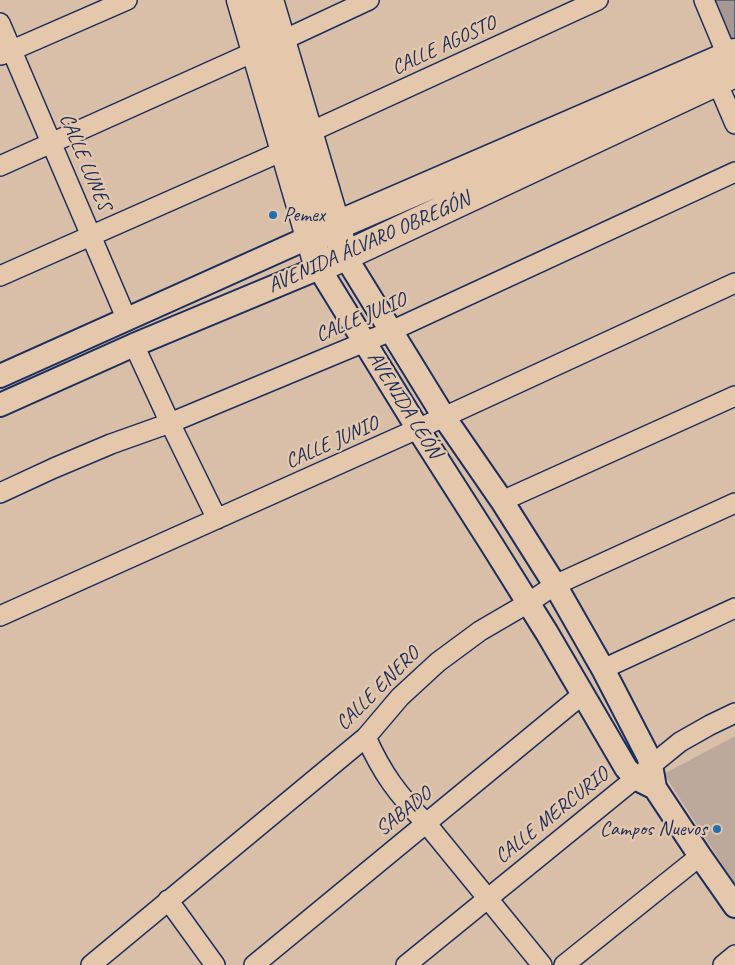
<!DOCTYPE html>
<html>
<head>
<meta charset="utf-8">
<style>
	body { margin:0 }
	canvas { display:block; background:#d9bfa7 }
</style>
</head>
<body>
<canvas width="735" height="965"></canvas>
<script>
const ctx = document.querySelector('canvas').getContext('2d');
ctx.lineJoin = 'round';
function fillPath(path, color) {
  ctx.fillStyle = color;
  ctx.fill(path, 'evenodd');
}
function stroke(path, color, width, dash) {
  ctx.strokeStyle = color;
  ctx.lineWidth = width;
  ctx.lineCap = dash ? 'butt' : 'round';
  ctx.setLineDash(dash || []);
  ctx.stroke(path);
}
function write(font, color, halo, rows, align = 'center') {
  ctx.font = font + ' Caveat,sans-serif';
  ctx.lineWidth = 4.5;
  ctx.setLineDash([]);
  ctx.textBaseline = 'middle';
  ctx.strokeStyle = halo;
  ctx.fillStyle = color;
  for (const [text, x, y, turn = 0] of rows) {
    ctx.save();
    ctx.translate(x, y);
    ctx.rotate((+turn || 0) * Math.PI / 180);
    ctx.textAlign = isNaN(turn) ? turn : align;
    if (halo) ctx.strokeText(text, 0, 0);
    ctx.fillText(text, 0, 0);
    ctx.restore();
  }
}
const green = new Path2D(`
	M735 736V884L664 774Z`);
const building = new Path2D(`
	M712 0H735V42L730 44Z`);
const minor = new Path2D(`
	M704 0 732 67
	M0 23 127 320
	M281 41 369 0
	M1 55 127 0
	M712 70 735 124
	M308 133 598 0
	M0 166 256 51
	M0 276 285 150
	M134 345 170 423 217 519
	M0 493 54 468 111 444 170 423 391 331 735 172
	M502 501 735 396
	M0 616 444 417 735 283
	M603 669 735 608
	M366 737C382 773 398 795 426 823L542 965
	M168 900 215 965
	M91 965 366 737 400 697 438 662 480 631 528 603 555 585 735 503
	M254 965 583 694
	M406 965 680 742 710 725 735 713
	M564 965 700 856
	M723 965 735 955`);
const tertiary = new Path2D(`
	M345 256 444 417 502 501 555 585 603 669 648 756 651 765 655 788 700 856 735 906
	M0 376 310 237
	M0 405 134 345 319 268 418 429 492 545 547 633 626 768 635 778 655 788`);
const primary = new Path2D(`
	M241 0 319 268 735 73
	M269 0 341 243
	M310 237 735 53`);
const markers = [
	[273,215,5,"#1f6fb2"],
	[717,829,5,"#1f6fb2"]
];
const streetNames = [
	["CALLE AGOSTO",444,46,-25],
	["CALLE LUNES",85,162,67],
	["AVENIDA ÁLVARO OBREGÓN",369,243,-24],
	["CALLE JULIO",361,318,-23],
	["AVENIDA LEÓN",404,405,58],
	["CALLE JUNIO",332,443,-24],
	["CALLE ENERO",378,689,-45],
	["SABADO",404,812,-39],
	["CALLE MERCURIO",552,816,-39]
];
const poiNames = [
	["Pemex",283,215],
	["Campos Nuevos",707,829,"right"]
];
fillPath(green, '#bda99c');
fillPath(building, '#a79894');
stroke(building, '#1b2f5e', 1);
stroke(minor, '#1b2f5e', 22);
stroke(tertiary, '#1b2f5e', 26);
stroke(primary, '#1b2f5e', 31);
stroke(minor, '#e5c8ac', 19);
stroke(tertiary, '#e5c8ac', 22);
stroke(primary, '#e5c8ac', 28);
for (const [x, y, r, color] of markers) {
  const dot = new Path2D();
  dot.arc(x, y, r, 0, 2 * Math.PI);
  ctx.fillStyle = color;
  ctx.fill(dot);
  stroke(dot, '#e5c8ac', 2);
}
write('21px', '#1b2f5e', '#e5c8ac', streetNames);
write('21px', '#1b2f5e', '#e5c8ac', poiNames, 'left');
</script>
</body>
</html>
